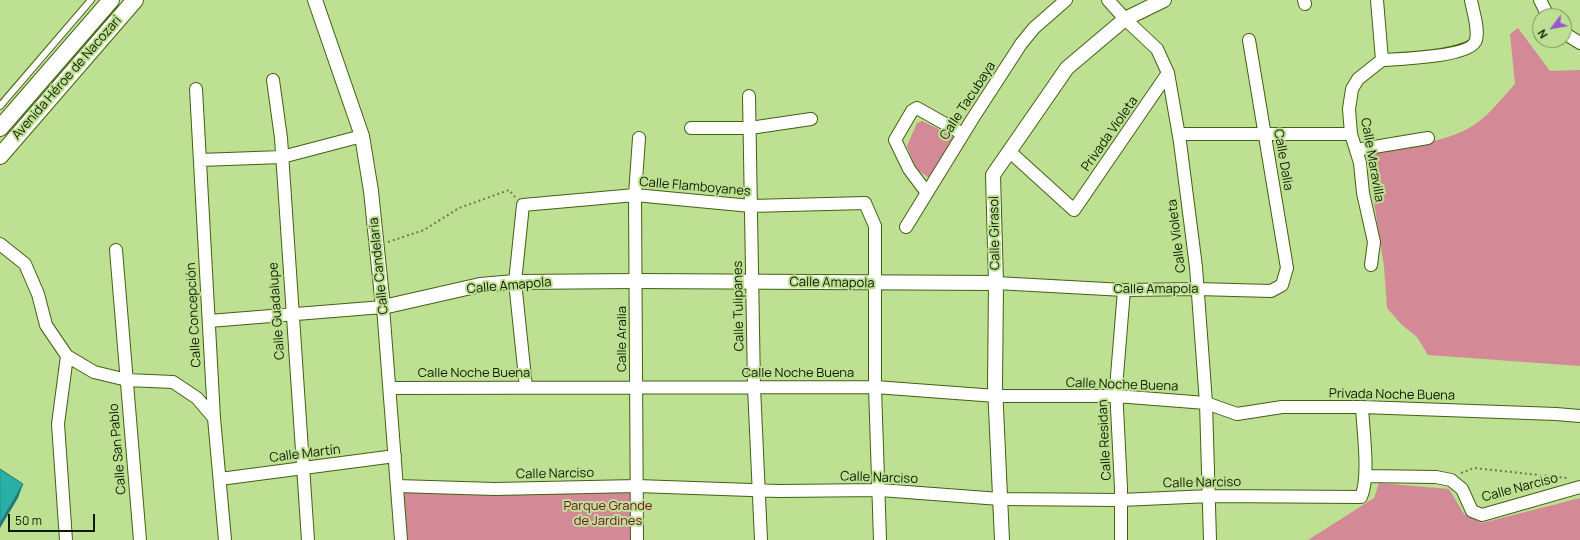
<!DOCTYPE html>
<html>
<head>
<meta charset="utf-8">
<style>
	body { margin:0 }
	#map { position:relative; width:1580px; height:540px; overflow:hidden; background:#bee093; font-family:Manrope,sans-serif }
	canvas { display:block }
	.north { position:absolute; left:1532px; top:8px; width:40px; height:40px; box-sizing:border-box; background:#bee093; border:1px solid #789158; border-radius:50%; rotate:238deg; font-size:11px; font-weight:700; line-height:16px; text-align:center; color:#0f1a00 }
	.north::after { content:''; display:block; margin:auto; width:14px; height:18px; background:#9b58ce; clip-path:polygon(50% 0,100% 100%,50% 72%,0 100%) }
	.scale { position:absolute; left:8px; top:514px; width:87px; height:18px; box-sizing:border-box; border:2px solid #0f1a00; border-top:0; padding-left:5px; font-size:12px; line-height:14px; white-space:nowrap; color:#0f1a00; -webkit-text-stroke:3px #bee093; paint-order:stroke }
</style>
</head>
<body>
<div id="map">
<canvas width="1580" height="540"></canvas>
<div class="north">N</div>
<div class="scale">50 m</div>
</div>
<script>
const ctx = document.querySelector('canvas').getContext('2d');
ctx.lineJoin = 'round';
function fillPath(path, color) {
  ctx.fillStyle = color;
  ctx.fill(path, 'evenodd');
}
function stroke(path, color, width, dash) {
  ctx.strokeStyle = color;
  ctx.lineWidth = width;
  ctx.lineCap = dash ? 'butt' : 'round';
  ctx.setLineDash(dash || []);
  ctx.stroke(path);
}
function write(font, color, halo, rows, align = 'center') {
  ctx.font = font + ' Manrope,sans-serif';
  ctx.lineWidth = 4;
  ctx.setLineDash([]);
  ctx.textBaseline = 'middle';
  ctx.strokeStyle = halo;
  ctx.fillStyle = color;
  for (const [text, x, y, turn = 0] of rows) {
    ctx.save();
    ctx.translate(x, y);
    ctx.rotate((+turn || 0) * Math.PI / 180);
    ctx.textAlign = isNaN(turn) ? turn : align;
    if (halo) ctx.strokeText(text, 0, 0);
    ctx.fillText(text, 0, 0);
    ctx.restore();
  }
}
const green = new Path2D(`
	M1518 28 1550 71 1580 70V366L1428 355 1417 337 1401 324 1387 308 1384 266 1366 151C1398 146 1436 145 1465 130 1485 121 1500 100 1515 84L1510 34Z
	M922 121 955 137 932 180 915 168 907 146 917 123Z
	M1379 483 1449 489 1464 514 1482 523 1580 498V540H1308L1374 498Z
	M397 486H637V540H401Z`);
const path = new Path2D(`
	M388 242 424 230 459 208 509 190 515 197
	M1461 473 1474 468 1567 478`);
const service = new Path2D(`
	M0 106 91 0`);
const minor = new Path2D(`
	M1108 0 1125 19 1157 49 1168 73 1180 142 1196 267 1206 403 1210 540
	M1304 0 1305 4
	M1540 0 1548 16
	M1564 33 1580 43
	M1382 60C1398 59 1472 57 1476 40 1479 28 1473 12 1471 0
	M273 80 281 138 308 540
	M196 89 214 418 225 540
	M749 96 754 387 761 540
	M691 128H750L811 119
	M1179 134H1351
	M1356 150 1428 138
	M1009 151 1074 210 1168 73
	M200 160 282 157 362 136
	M927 193 909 169 895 140 912 111 917 108 963 134
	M906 227 973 118 1021 44 1034 28 1066 0
	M0 244 25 264 38 294 46 325 67 356 94 372 127 380 173 382 197 398 214 418
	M116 250 140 540
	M1371 265 1374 242 1363 193 1360 163 1351 134 1349 109 1352 89 1358 79 1382 60 1377 0
	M996 283 1124 290 1197 289 1271 291 1282 285 1287 268 1249 40
	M209 321 383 307 401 540
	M526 387 515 282 523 205 635 195 751 206 865 203 875 226V387L880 540
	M390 388 875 387 996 396H1116L1206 403 1237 414 1282 407H1362L1556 414 1580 416
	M1365 476 1436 477 1451 480 1462 489 1472 511 1482 515 1580 487
	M220 479 395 456
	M397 486 495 489 637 486 779 491 880 490 1000 499 1121 500 1210 496 1361 497C1370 477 1363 430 1362 407
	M66 540 58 424 67 356
	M637 540 635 195 639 138
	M1121 540V488L1116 388 1124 290`);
const tertiary = new Path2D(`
	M315 0 362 136 371 191 383 307 480 285 515 282 636 281 996 283
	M1002 540 995 386 996 283 993 175 1067 68 1125 19 1164 0`);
const secondary = new Path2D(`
	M0 128 111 0
	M0 156 135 0`);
const shadedWall = new Path2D(`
	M23 484 18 498 0 528V523Z`);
const building = new Path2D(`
	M0 469 23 484 0 523Z`);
const streetNames = [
	["Avenida Héroe de Nacozari",67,78,-49],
	["Calle Tacubaya",968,101,-57],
	["Privada Violeta",1110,134,-55],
	["Calle Dalia",1283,160,80],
	["Calle Maravilla",1372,160,80],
	["Calle Flamboyanes",695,187,5],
	["Calle Girasol",995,233,-91],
	["Calle Violeta",1177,236,-97],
	["Calle Candelaria",379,266,-96],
	["Calle Amapola",832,283,1],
	["Calle Amapola",509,286,-5],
	["Calle Amapola",1156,289],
	["Calle Tulipanes",739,306,-91],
	["Calle Guadalupe",277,311,-94],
	["Calle Concepción",194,315,-93],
	["Calle Aralia",622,339,-90],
	["Calle Noche Buena",474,373],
	["Calle Noche Buena",798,373],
	["Calle Noche Buena",1122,385,2],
	["Privada Noche Buena",1392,395,1],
	["Calle Residan",1105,440,-93],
	["Calle San Pablo",118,449,-95],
	["Calle Martín",305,454,-7],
	["Calle Narciso",555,474,-1],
	["Calle Narciso",879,478,2],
	["Calle Narciso",1202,483,-1],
	["Calle Narciso",1520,488,-15]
];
const parkNames = [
	["Parque Grande",608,506],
	["de Jardines",608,521]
];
fillPath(green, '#d48997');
stroke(service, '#446012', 8);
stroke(minor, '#446012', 14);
stroke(tertiary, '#446012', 16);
stroke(secondary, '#446012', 18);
stroke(path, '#677d4a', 2, [2, 3]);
stroke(service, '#fff', 6);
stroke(minor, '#fff', 12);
stroke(tertiary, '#fff', 14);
stroke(secondary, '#fff', 16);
fillPath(shadedWall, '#1e7a74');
fillPath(building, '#2baea5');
stroke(building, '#1e7a74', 1);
write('13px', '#0f1a00', '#bee093', streetNames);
write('13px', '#750931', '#bee093', parkNames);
</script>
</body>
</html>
